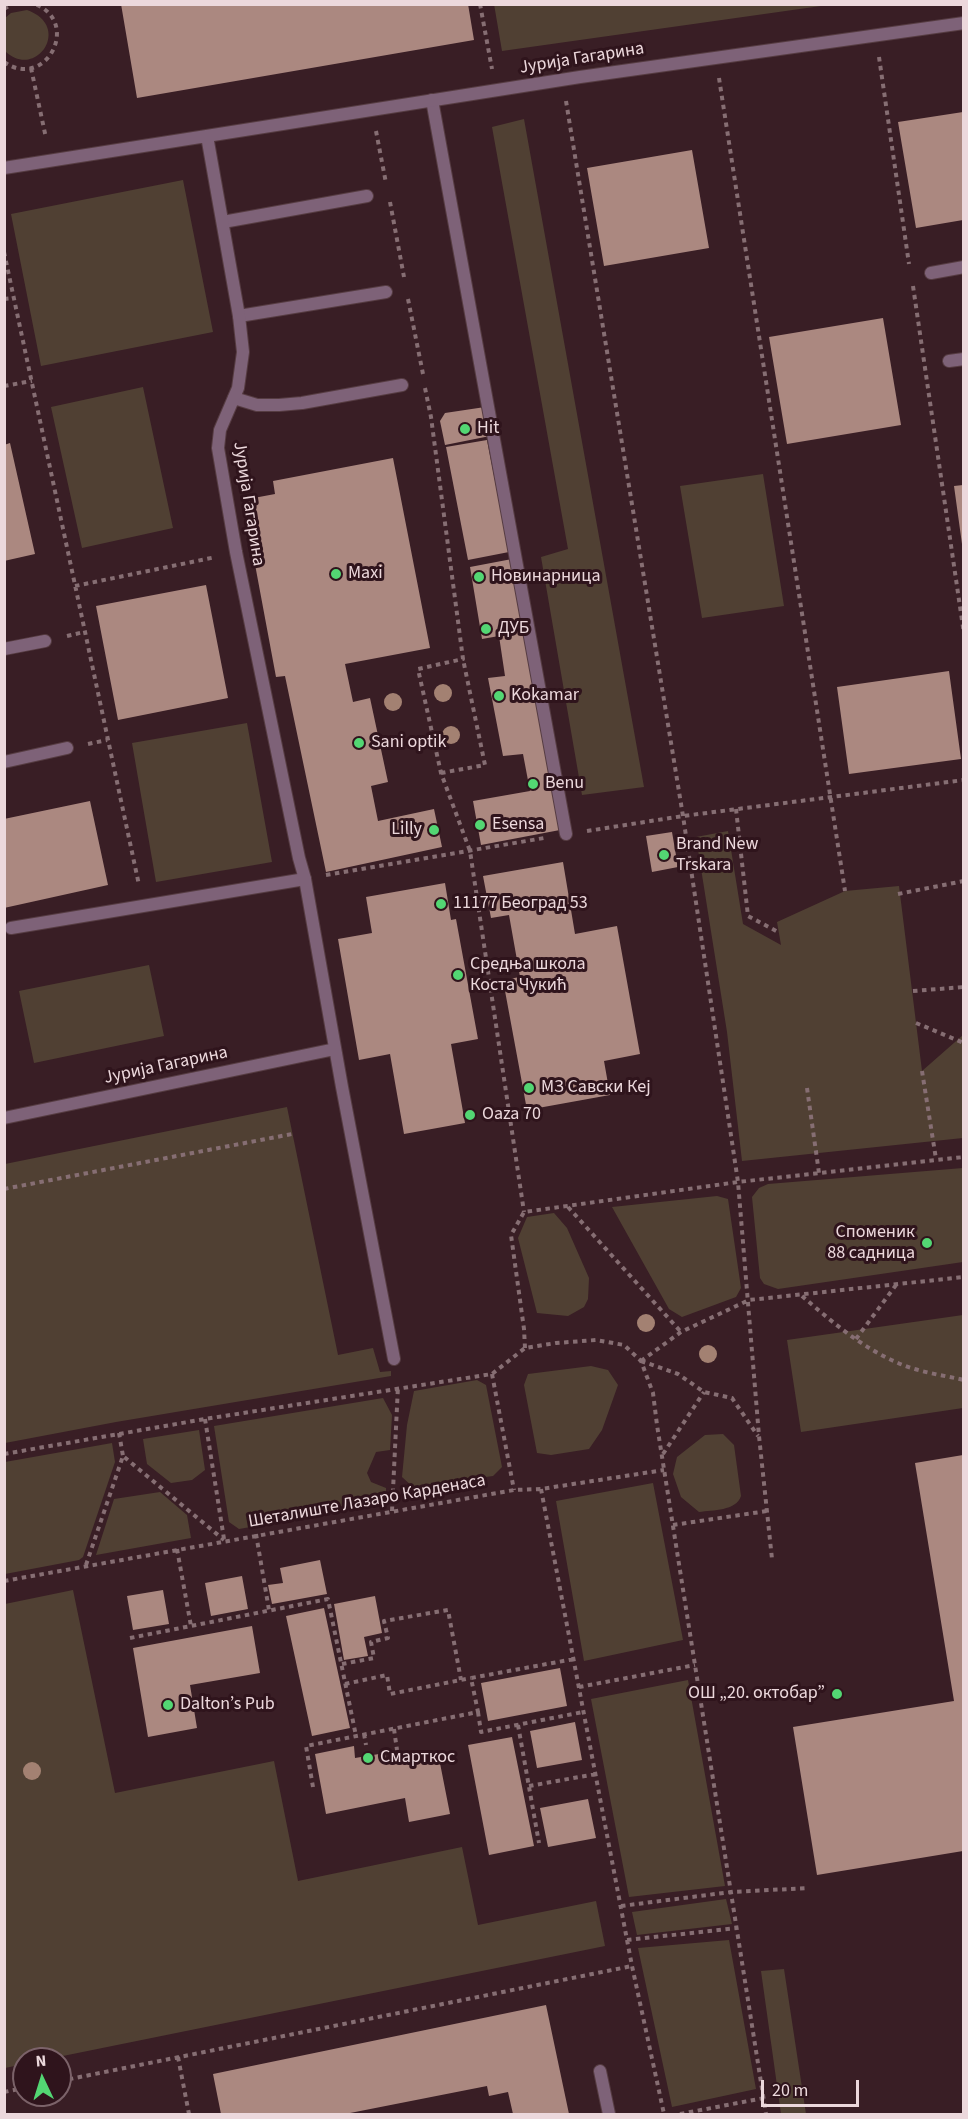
<!DOCTYPE html>
<html>
<head>
<meta charset="utf-8">
<style>
	body { margin:0 }
	#map { position:relative; width:968px; height:2119px; overflow:hidden; background:#391e25; font-family:"Source Sans 3",sans-serif }
	canvas { display:block }
	.frame { position:absolute; inset:0; border:6px solid #ecd8dc; pointer-events:none }
	.north { position:absolute; left:12px; top:2047px; width:60px; height:60px; box-sizing:border-box; background:#2f141c; border:2px solid #7b6269; border-radius:50%; rotate:356deg; font-size:16px; font-weight:700; line-height:24px; text-align:center; color:#ecd8dc }
	.north::after { content:''; display:block; margin:auto; width:21px; height:27px; background:#53d673; clip-path:polygon(50% 0,100% 100%,50% 72%,0 100%) }
	.scale { position:absolute; left:761px; top:2080px; width:98px; height:27px; box-sizing:border-box; border:3px solid #ecd8dc; border-top:0; padding-left:8px; font-size:18px; line-height:21px; white-space:nowrap; color:#ecd8dc; -webkit-text-stroke:4px #2f141c; paint-order:stroke }
</style>
</head>
<body>
<div id="map">
<canvas width="968" height="2119"></canvas>
<div class="frame"></div>
<div class="north">N</div>
<div class="scale">20 m</div>
</div>
<script>
const ctx = document.querySelector('canvas').getContext('2d');
ctx.lineJoin = 'round';
function fillPath(path, color) {
  ctx.fillStyle = color;
  ctx.fill(path, 'evenodd');
}
function stroke(path, color, width, dash) {
  ctx.strokeStyle = color;
  ctx.lineWidth = width;
  ctx.lineCap = dash ? 'butt' : 'round';
  ctx.setLineDash(dash || []);
  ctx.stroke(path);
}
function write(font, color, halo, rows, align = 'center') {
  ctx.font = font + ' "Source Sans 3",sans-serif';
  ctx.lineWidth = 6;
  ctx.setLineDash([]);
  ctx.textBaseline = 'middle';
  ctx.strokeStyle = halo;
  ctx.fillStyle = color;
  for (const [text, x, y, turn = 0] of rows) {
    ctx.save();
    ctx.translate(x, y);
    ctx.rotate((+turn || 0) * Math.PI / 180);
    ctx.textAlign = isNaN(turn) ? turn : align;
    if (halo) ctx.strokeText(text, 0, 0);
    ctx.fillText(text, 0, 0);
    ctx.restore();
  }
}
const green = new Path2D(`
	M494 4H828V5L502 51Z
	M27 10C73 26 36 81 5 51V18L11 13Z
	M524 119 644 787 582 795 541 557 568 549 492 127Z
	M183 180 213 332 41 366 11 214Z
	M143 387 173 528 82 548 51 407Z
	M763 474 784 606 702 618 680 486Z
	M247 723 272 862 156 882 132 743Z
	M728 831 743 924 781 945 777 922 845 891 899 886 922 1071 963 1035V1138L742 1161 727 1032 696 837Z
	M149 965 164 1036 34 1063 19 991Z
	M287 1107 338 1355 373 1348 380 1372 391 1371V1376L116 1422 5 1443V1164Z
	M963 1168V1262L778 1289 764 1284 760 1278 752 1197 759 1188 768 1184Z
	M717 1196 728 1199 741 1288 736 1297 682 1317 669 1309 612 1207Z
	M554 1213 567 1228 589 1278 588 1299 584 1307 568 1316 537 1313 518 1238 527 1217Z
	M963 1315V1408L801 1432 787 1340Z
	M591 1366 608 1370 618 1385 602 1430 589 1449 551 1455 537 1453 524 1385 528 1374Z
	M477 1380 486 1385 502 1467 493 1476 413 1487 402 1477 407 1425 414 1391Z
	M383 1398 392 1415 390 1450 376 1452 367 1473 371 1482 386 1488V1494L377 1505 239 1529 229 1522 214 1426Z
	M199 1430 205 1470 192 1480 171 1483 147 1464 143 1439Z
	M723 1434 734 1445 741 1496C736 1511 713 1510 699 1512L681 1497 673 1474 677 1457 705 1435Z
	M112 1443 115 1462 83 1557 79 1560 5 1574V1462Z
	M653 1483 683 1640 584 1661 556 1501Z
	M160 1492 187 1515 191 1538 96 1555 114 1499Z
	M73 1590 115 1793 274 1761 298 1881 462 1847 478 1925 596 1901 605 1946 48 2059H24V2064L5 2068V1604Z
	M688 1680 725 1886 629 1897 591 1699Z
	M726 1899 732 1924 637 1935 632 1912Z
	M729 1940 756 2089 672 2107 638 1948Z
	M784 1969 806 2114H781L761 1971Z`);
const building = new Path2D(`
	M121 4H468L474 40 137 98Z
	M963 112V220L916 228 898 122Z
	M692 150 709 248 604 266 587 168Z
	M883 318 901 425 787 444 769 337Z
	M485 407 490 436 445 445 440 421 445 413Z
	M487 440 509 552 468 560 446 447Z
	M10 443 35 554 4 561V445Z
	M393 458 430 648 345 664 353 702 370 698 388 782 371 786 378 821 434 809 442 847 326 872 285 676 276 677 243 500 275 494 273 481Z
	M963 485V544H962L954 486Z
	M512 559 560 830 481 845 473 801 530 791 523 754 503 756 488 678 505 676 499 636 482 639 470 567Z
	M206 585 228 698 118 720 96 606Z
	M949 671 961 759 849 774 837 687Z
	M90 801 108 885 4 908V819Z
	M672 832 678 867 652 872 646 836Z
	M563 862 575 934 617 926 640 1054 604 1061 610 1095 527 1110 503 980 520 977 509 915 491 918 483 876Z
	M445 883 451 920 456 919 478 1039 451 1044 465 1123 404 1134 390 1054 359 1060 338 939 372 933 366 897Z
	M963 1455V1851L817 1875 793 1727 954 1701 915 1463Z
	M320 1560 327 1594 272 1604 268 1585 283 1583 280 1568Z
	M242 1576 248 1609 211 1616 205 1583Z
	M163 1590 169 1624 133 1630 127 1596Z
	M375 1596 382 1633 364 1637 368 1656 344 1660 334 1604Z
	M324 1608 350 1728 312 1736 286 1616Z
	M252 1626 260 1673 190 1685 197 1728 148 1737 133 1648Z
	M560 1668 567 1706 488 1721 481 1683Z
	M575 1722 582 1760 537 1768 530 1731Z
	M512 1737 534 1846 489 1855 468 1745Z
	M354 1746 355 1758 385 1753 387 1763 438 1753 450 1814 409 1822 405 1798 326 1814 315 1754Z
	M588 1799 596 1838 548 1847 540 1808Z
	M546 2005 569 2114H513L508 2092 489 2096 487 2086 345 2114H221L213 2074Z`);
const path = new Path2D(`
	M480 4 492 69
	M4 9 12 4
	M879 57 909 264
	M4 62C45 91 82 23 35 4
	M31 68 46 138
	M719 78 845 891
	M566 101 683 816 738 1182 759 1436 772 1559
	M376 131 386 183
	M390 202 404 277
	M4 252 139 885
	M913 286 964 634
	M4 299 14 298
	M408 299 423 374
	M4 386 32 381
	M425 388 431 417 463 659 418 669 441 773 470 851 524 1212
	M75 586 216 557
	M67 636 84 632
	M88 744 107 740
	M441 773 485 765 463 659
	M736 809 748 916 780 933
	M587 831 683 816 964 780
	M326 875 544 838
	M898 894 964 881
	M913 991 964 987
	M916 1023 964 1043
	M922 1071 936 1159
	M807 1088 819 1173
	M4 1189 292 1134
	M568 1207 681 1332
	M802 1296C831 1321 861 1347 896 1362 917 1372 942 1375 964 1380
	M856 1339 896 1285
	M525 1348 524 1329 511 1235 524 1212 738 1182 964 1157
	M641 1361 681 1332 749 1300 964 1277
	M641 1361 678 1374 704 1392 732 1398 758 1436
	M492 1374 514 1490
	M205 1419 224 1539
	M119 1433 123 1456
	M4 1454 205 1419 492 1374 525 1348 556 1343 596 1340 624 1345 641 1361 653 1393 657 1425 766 2114
	M663 1454 704 1392
	M541 1489 632 1966 664 2114
	M392 1511 398 1386
	M673 1525 767 1511
	M256 1534 269 1610
	M177 1549 191 1626
	M86 1565 123 1456 224 1540
	M4 1581 514 1490 541 1489 664 1470
	M130 1638 328 1599 356 1736
	M342 1664 374 1658 371 1642 388 1638 384 1621 448 1610 461 1680
	M345 1684 387 1675 390 1694 471 1678
	M579 1687 695 1665
	M478 1712 481 1732 583 1712
	M518 1725 539 1843
	M394 1729 397 1750
	M364 1734 366 1745
	M529 1786 596 1774
	M313 1787 306 1746 478 1712 471 1678 574 1659
	M621 1906 731 1892 809 1888
	M627 1940 737 1928
	M178 2057 189 2114
	M60 2081 632 1966
	M4 2092 24 2088
	M680 2114 764 2098`);
const lane = new Path2D(`
	M432 100 566 834
	M223 222 367 196
	M931 273 964 267
	M239 316 386 292
	M949 361 964 359
	M234 398 257 405H279L302 403 402 385
	M4 649 45 641
	M4 762 67 748
	M11 928 305 879
	M600 2071 609 2114`);
const street = new Path2D(`
	M207 136 239 316 243 352 238 388 220 430 218 448 236 552 299 858 305 879 342 1087 394 1359
	M4 168 580 77 964 23
	M4 1118 335 1049`);
const trees = [
	[443,693],
	[393,702],
	[451,735],
	[646,1323],
	[708,1354],
	[32,1771]
];
const markers = [
	[465,429,6,"#53d673"],
	[336,574,6,"#53d673"],
	[479,577,6,"#53d673"],
	[486,629,6,"#53d673"],
	[499,696,6,"#53d673"],
	[359,743,6,"#53d673"],
	[533,784,6,"#53d673"],
	[480,825,6,"#53d673"],
	[434,830,6,"#53d673"],
	[664,855,6,"#53d673"],
	[441,904,6,"#53d673"],
	[458,975,6,"#53d673"],
	[529,1088,6,"#53d673"],
	[470,1115,6,"#53d673"],
	[927,1243,6,"#53d673"],
	[837,1694,6,"#53d673"],
	[168,1705,6,"#53d673"],
	[368,1758,6,"#53d673"]
];
const streetNames = [
	["Јурија Гагарина",582,59,-9],
	["Јурија Гагарина",248,504,81],
	["Јурија Гагарина",166,1066,-12],
	["Шеталиште Лазаро Карденаса",367,1502,-10]
];
const poiNames = [
	["Hit",477,429],
	["Maxi",348,574],
	["Новинарница",491,577],
	["ДУБ",498,629],
	["Kokamar",511,696],
	["Sani optik",371,743],
	["Benu",545,784],
	["Esensa",492,825],
	["Lilly",422,830,"right"],
	["Brand New",676,845],
	["Trskara",676,866],
	["11177 Београд 53",453,904],
	["Средња школа",470,965],
	["Коста Чукић",470,986],
	["МЗ Савски Кеј",541,1088],
	["Oaza 70",482,1115],
	["Споменик",915,1233,"right"],
	["88 садница",915,1254,"right"],
	["ОШ „20. октобар”",825,1694,"right"],
	["Dalton’s Pub",180,1705],
	["Смарткос",380,1758]
];
fillPath(green, '#504033');
fillPath(building, '#ab8880');
stroke(lane, '#563c42', 14);
stroke(street, '#563c42', 14);
stroke(path, '#866e73', 4, [4.5, 4.5]);
stroke(lane, '#7e6278', 12);
stroke(street, '#7e6278', 12);
ctx.fillStyle = '#a38172';
for (const [x, y] of trees) {
  ctx.beginPath();
  ctx.arc(x, y, 9, 0, 2 * Math.PI);
  ctx.fill();
}
for (const [x, y, r, color] of markers) {
  const dot = new Path2D();
  dot.arc(x, y, r, 0, 2 * Math.PI);
  ctx.fillStyle = color;
  ctx.fill(dot);
  stroke(dot, '#2f141c', 2);
}
write('18px', '#ecd8dc', '#2f141c', streetNames);
write('18px', '#ecd8dc', '#2f141c', poiNames, 'left');
</script>
</body>
</html>
